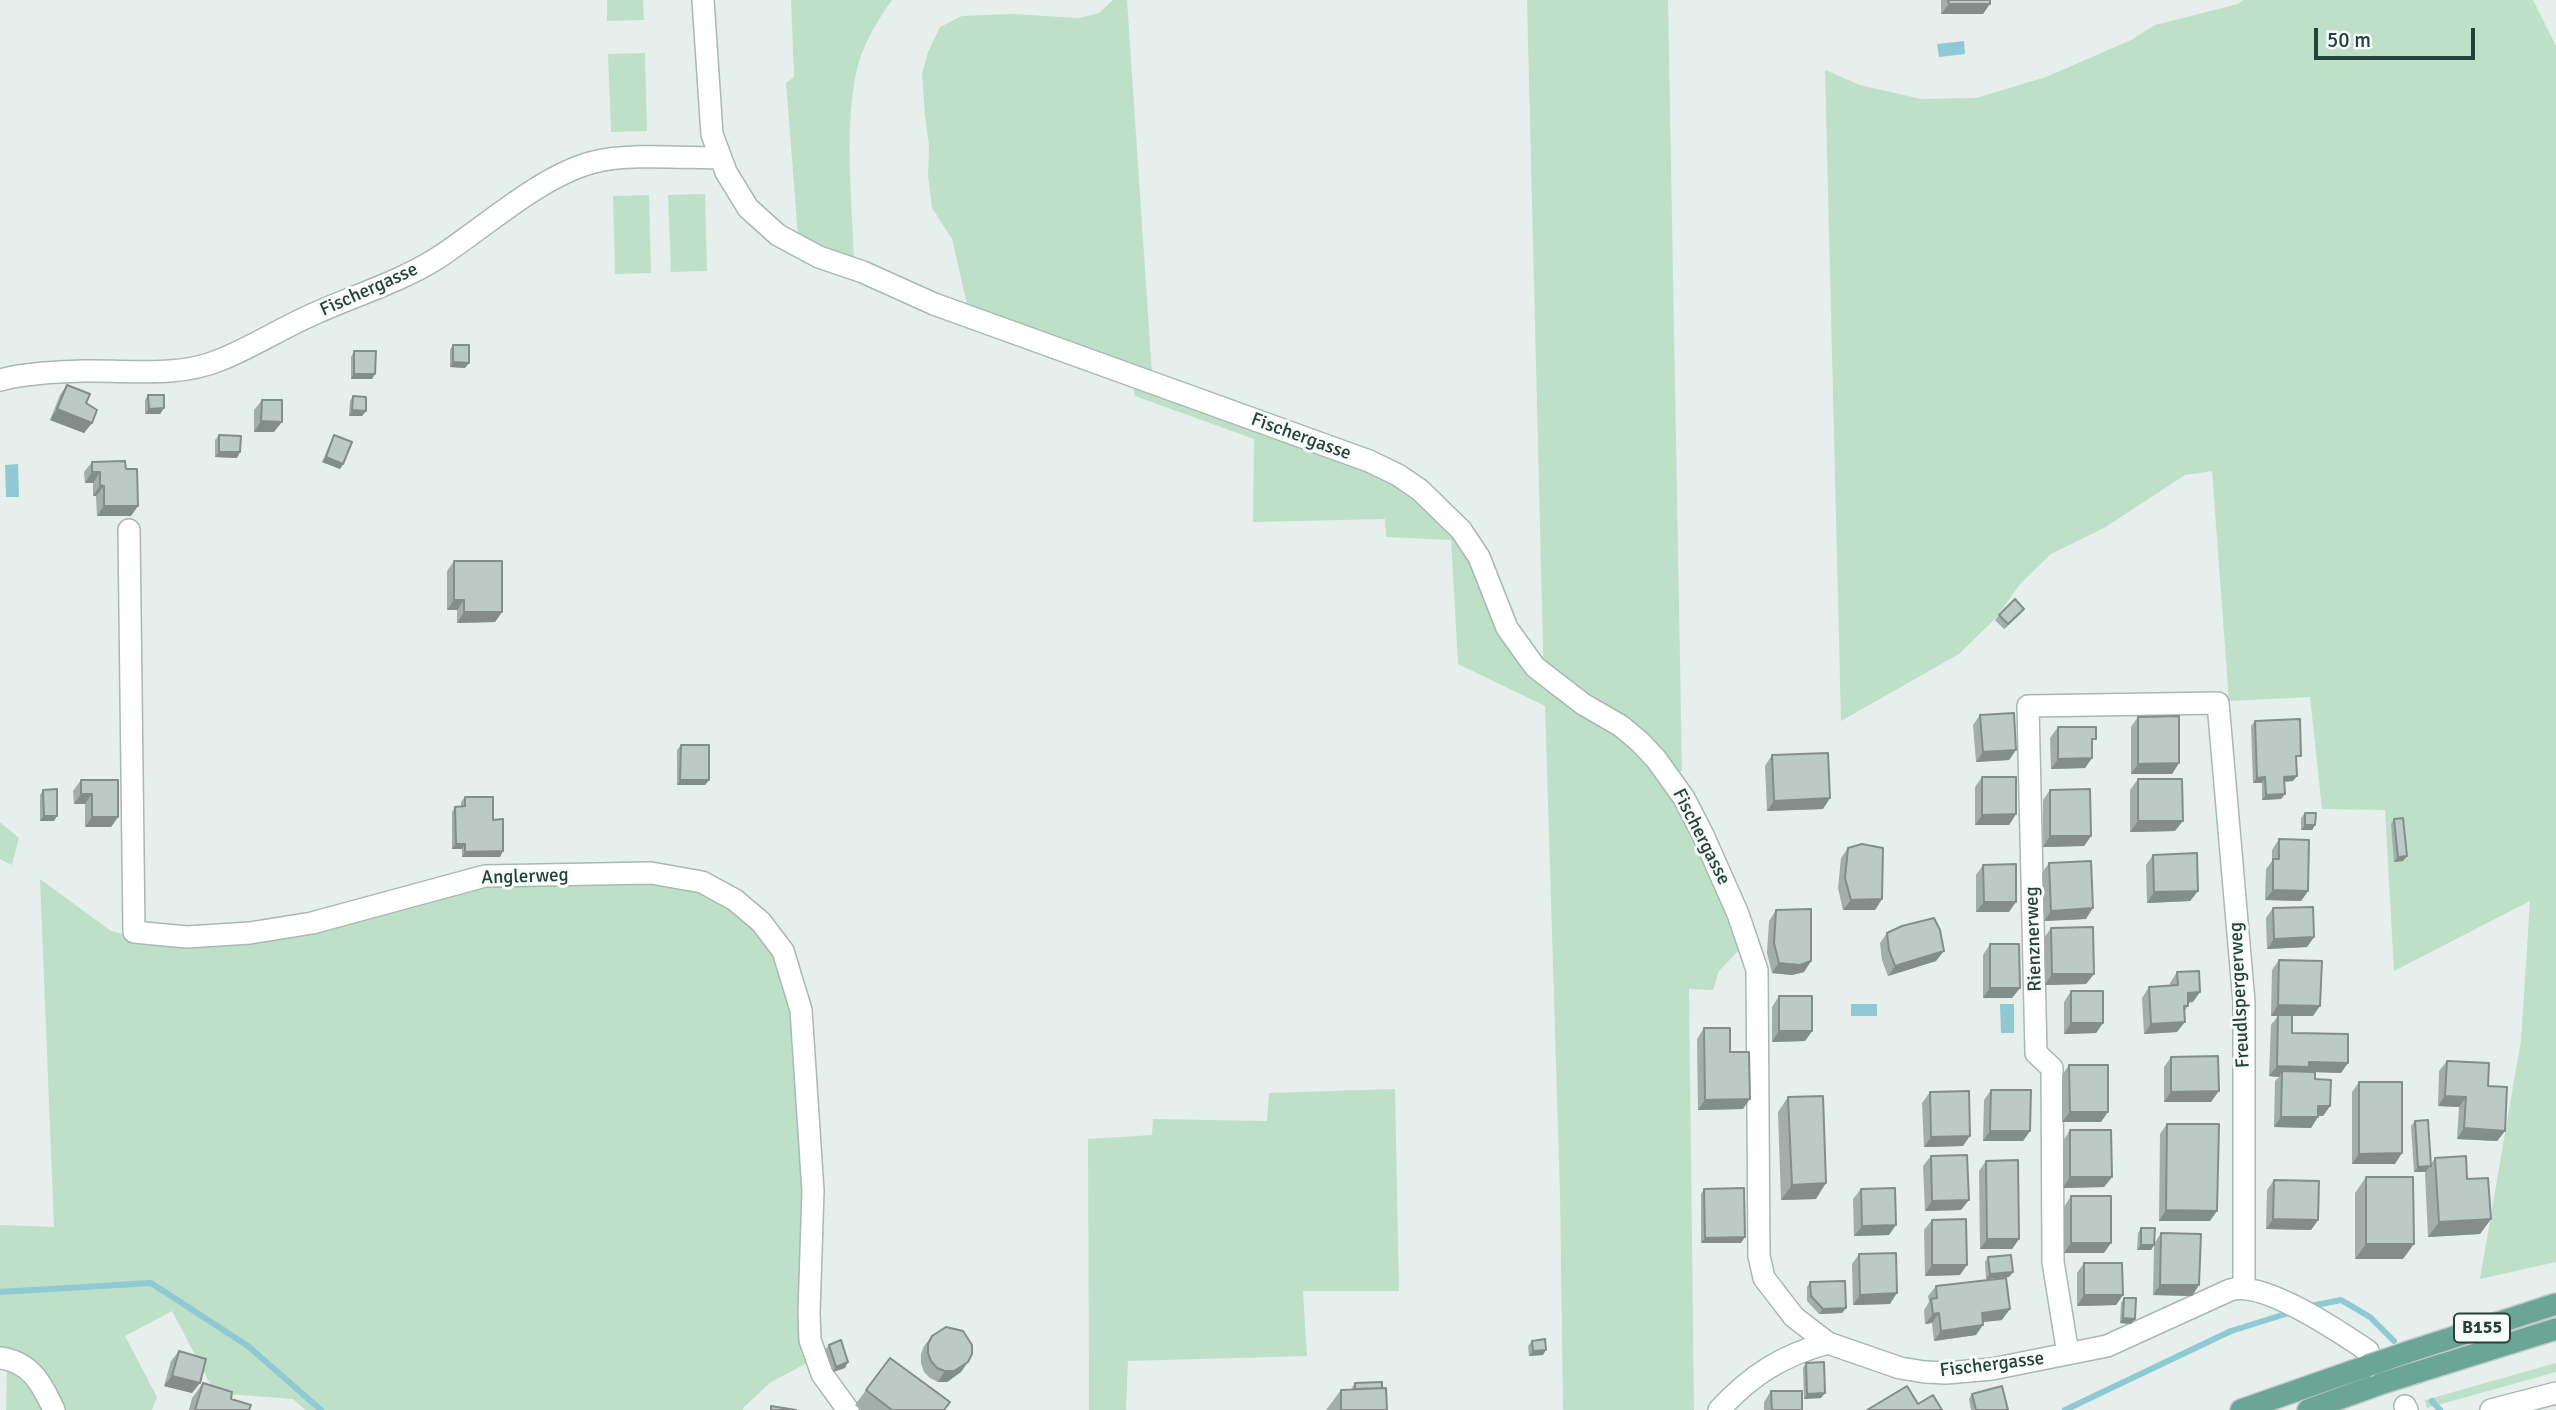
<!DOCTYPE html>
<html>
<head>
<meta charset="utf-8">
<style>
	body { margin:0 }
	#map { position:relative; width:2556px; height:1410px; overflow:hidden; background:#e6efeb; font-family:Signika,sans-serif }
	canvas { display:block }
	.scale { position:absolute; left:2314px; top:28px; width:161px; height:32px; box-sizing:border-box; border:4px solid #24423a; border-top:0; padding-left:9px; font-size:21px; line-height:24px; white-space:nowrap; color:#24423a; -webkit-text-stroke:5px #f7fbf9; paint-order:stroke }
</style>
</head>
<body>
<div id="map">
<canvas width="2556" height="1410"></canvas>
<div class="scale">50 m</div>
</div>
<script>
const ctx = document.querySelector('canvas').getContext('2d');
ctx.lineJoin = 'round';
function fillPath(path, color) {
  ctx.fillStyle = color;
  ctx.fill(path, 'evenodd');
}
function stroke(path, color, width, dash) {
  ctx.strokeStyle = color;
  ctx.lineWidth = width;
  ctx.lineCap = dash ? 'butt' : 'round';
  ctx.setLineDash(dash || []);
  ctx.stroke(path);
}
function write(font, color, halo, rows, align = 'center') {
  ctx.font = font + ' Signika,sans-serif';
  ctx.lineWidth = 6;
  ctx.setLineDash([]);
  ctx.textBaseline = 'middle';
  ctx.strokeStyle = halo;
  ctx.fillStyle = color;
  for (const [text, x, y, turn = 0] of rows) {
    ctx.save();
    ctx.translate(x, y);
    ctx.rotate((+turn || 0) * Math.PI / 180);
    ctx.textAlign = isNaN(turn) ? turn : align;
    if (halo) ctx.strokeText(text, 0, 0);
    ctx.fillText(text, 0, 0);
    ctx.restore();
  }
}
const green = new Path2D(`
	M607 0H643L644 20 607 21Z
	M791 0H892C879 18 865 41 859 62 843 116 852 201 854 258L798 236 786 83 794 77Z
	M1113 0H1127L1152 373 967 304 952 239 932 208 928 175 929 145 925 116 922 74 928 52 940 27 962 16 1012 14 1078 18 1099 13Z
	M1527 0H1668L1682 770 1669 788 1724 894 1739 950 1719 971 1713 990 1689 989 1694 1410H1563L1560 1194 1545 706 1458 664 1451 540 1386 537 1385 519 1253 522 1254 439 1135 396 1132 383 1380 475C1414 499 1450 521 1470 559 1493 600 1509 657 1544 689Z
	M2243 0H2533L2556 46V1262L2480 1279 2521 1040 2530 901 2394 971 2385 810 2322 809 2310 697 2229 701 2212 471 2185 475 2104 528 2051 554 2020 584 1996 618 1959 654 1841 721 1825 70 1860 85 1921 99 1976 98 2046 77 2131 40 2155 25 2238 4Z
	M645 53 647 131 611 132 608 54Z
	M705 194 707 271 671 272 668 195Z
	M649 195 651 273 615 274 613 196Z
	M0 822 19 838 12 865 0 859Z
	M40 879 111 931 139 938 185 942 504 881H680L751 919 779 953 798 1034 809 1362 771 1382 744 1407 743 1410H305L293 1399 215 1393 172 1311 125 1336 157 1397 152 1410H6L7 1368 0 1355V1225L54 1227Z
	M1395 1089 1399 1291H1303L1307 1356 1128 1361 1126 1410H1089L1088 1139 1152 1135 1153 1119 1267 1121 1269 1093Z
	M2556 1363V1372L2427 1408 2425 1400Z`);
const water = new Path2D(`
	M1964 41 1965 54 1939 57 1937 44Z
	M18 464 19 497H6L5 465Z
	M1851 1004H1877V1016H1851Z
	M2000 1004H2014V1033H2001Z`);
const stream = new Path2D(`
	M0 1292 151 1283 248 1346 321 1410
	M2306 1307 2341 1300 2370 1317 2394 1341
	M2432 1401 2440 1410
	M2065 1410 2231 1331 2292 1312`);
const minor = new Path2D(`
	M703 0 712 134 726 172 748 208 778 235 819 257 863 272 934 304 1369 461 1398 475 1420 490 1461 530 1479 557 1507 628 1535 667 1583 704 1621 726 1640 742 1656 759 1684 798 1703 835 1738 914 1757 970 1759 1256 1764 1278 1794 1317 1828 1343 1900 1368 1925 1372 1946 1373 1992 1369 2107 1346 2230 1290C2263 1280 2340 1332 2368 1351
	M0 380C27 373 56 372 84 371 131 370 176 378 220 360 253 347 283 327 316 313 356 295 399 282 436 259 483 229 541 175 594 162 627 153 685 158 721 158
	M129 530 134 932 187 937 250 933 312 923 485 876 651 873 702 882 735 900 761 922 783 951 801 1010 813 1191 809 1312 810 1340 822 1374 848 1410
	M2068 1354 2053 1262 2052 1068 2036 1053 2028 706 2218 703 2244 1002V1288
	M0 1358C31 1362 42 1384 54 1410
	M2405 1406 2407 1410
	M1719 1410C1751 1375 1783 1355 1828 1343
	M2491 1410 2556 1393`);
const major = new Path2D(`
	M2408 1352 2556 1304
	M2418 1372 2556 1329
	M2241 1410 2367 1366
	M2308 1410 2380 1384`);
const majorBridge = new Path2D(`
	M2367 1366 2408 1352
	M2380 1384 2418 1372`);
const wall = new Path2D(`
	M1941 0H1990L1983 14H1941Z
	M453 345 465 368 450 367V350Z
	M354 351 372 379H351V357Z
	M67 385 86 403 92 423 84 433 50 420 60 395Z
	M148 395 164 408 160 414H145V400Z
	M353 396 366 411 362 416H349L350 401Z
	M262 400 274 432H254V410Z
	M219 435 237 458 215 457V440Z
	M334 435 343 464 340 469 322 462 331 441Z
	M92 462 126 469 131 516H97L96 496H93V483H85L84 472Z
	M454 561 502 612 495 622 457 623V610H447V571Z
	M2024 609 2020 614 2004 629 1995 620 1999 615Z
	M1980 715 2016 750 2009 760 1976 762 1973 725Z
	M2138 717 2179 763 2172 774H2131V727Z
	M2255 721 2297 761 2293 781 2284 782 2285 794 2281 799 2262 800V783H2253L2251 726Z
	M2058 727 2092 745V758L2085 768 2051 769 2050 738Z
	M681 745 709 780 705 785H677V750Z
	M1772 755 1830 798 1823 809 1767 811 1765 766Z
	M1982 777 2016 814 2009 825H1975V787Z
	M2138 779 2175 831 2130 832V790Z
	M81 780 118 817 111 827H85V804H74L73 791Z
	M43 790 54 821H40V795Z
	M2050 790 2091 836 2084 846 2043 847V800Z
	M465 797 493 820 500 857H462V849H452V812L455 807 461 806V802Z
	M2305 813 2315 825 2312 830H2301V818Z
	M2394 819 2407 856 2403 861 2394 862 2391 824Z
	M2279 839 2308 891 2301 901 2265 900 2266 869 2272 861V850Z
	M1848 848 1882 899 1875 910H1843L1838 888 1841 858Z
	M2153 855 2198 891 2190 901 2147 903 2146 865Z
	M2049 863 2086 919 2044 921 2042 873Z
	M1983 865 2009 912H1976V875Z
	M2273 908 2314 937 2307 947 2267 949 2266 918Z
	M1776 910 1811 961 1804 972 1792 975 1772 973 1767 953 1769 921Z
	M2051 928 2094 974 2086 984 2045 985 2044 938Z
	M1887 933 1936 961 1888 976 1882 960 1880 943Z
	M1990 944 2020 988 2012 998H1983V955Z
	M2279 960 2313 1016H2292V1033L2341 1073 2315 1072V1079L2330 1106 2323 1116H2318L2311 1128 2274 1127 2275 1081 2279 1077 2269 1076 2271 1025 2278 1016H2271L2272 970Z
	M2177 972 2193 1002 2188 1003V1006L2184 1012 2177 1032 2144 1034 2142 998 2149 987 2170 986V983Z
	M2071 991 2103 1023 2096 1033 2064 1034V1002Z
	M1779 996 1812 1031 1805 1041 1772 1042V1007Z
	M1704 1028 1730 1052 1743 1109 1698 1110 1697 1039Z
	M2171 1057 2211 1102H2164V1067Z
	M2447 1061 2505 1131 2497 1141 2457 1139 2459 1107 2438 1106 2439 1071Z
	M2069 1065 2101 1122H2062V1075Z
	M2359 1082 2395 1164H2352V1092Z
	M1991 1090 2030 1131 2023 1141H1983L1984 1100Z
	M1930 1092 1963 1146 1924 1147 1922 1103Z
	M1788 1097 1816 1199 1781 1200 1778 1112Z
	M2415 1121 2430 1165 2435 1158 2467 1179 2491 1219 2480 1234 2428 1237 2425 1173 2426 1172H2414L2411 1126Z
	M2167 1124 2210 1221H2159L2160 1134Z
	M2070 1130 2112 1177 2104 1187 2063 1188V1141Z
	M1931 1156 1961 1210 1925 1211 1923 1166Z
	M1986 1161 2019 1239 2012 1249H1980L1979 1171Z
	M2366 1177 2403 1259H2355V1193Z
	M2274 1180 2318 1220 2311 1230 2266 1229 2267 1190Z
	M1704 1189 1741 1243H1701V1194Z
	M1861 1189 1889 1235 1854 1236 1853 1199Z
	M2071 1196 2104 1253H2064V1207Z
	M1932 1220 1960 1275 1925 1276 1924 1230Z
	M2141 1228 2154 1244 2161 1233 2199 1285 2192 1296 2153 1295 2154 1245 2151 1250H2137L2138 1233Z
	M1859 1254 1890 1304 1853 1305 1852 1264Z
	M1988 1257 2013 1272 2009 1277 1986 1279 1985 1262Z
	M2084 1263 2123 1295 2116 1305 2077 1306V1273Z
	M1810 1282 1846 1308 1842 1313 1819 1314 1807 1301V1287Z
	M1936 1286 2002 1320 1983 1322 1976 1335 1934 1341 1932 1323 1925 1324 1924 1310 1929 1302 1928 1296Z
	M2124 1298 2135 1319 2131 1324 2120 1323 2121 1303Z
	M932 1336 961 1372 947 1382H938L930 1378 924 1372 921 1363V1354L924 1346Z
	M1532 1341 1543 1355 1529 1356 1528 1346Z
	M829 1345 845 1368 833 1372 825 1350Z
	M179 1351 200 1383 192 1393 164 1386 171 1361Z
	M1806 1363 1821 1398 1804 1399 1803 1368Z
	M203 1383 231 1399 249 1410H189L192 1398Z
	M1355 1383 1382 1388 1387 1410H1326L1341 1390 1351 1389Z
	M866 1390 944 1410H861L855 1405Z
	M1771 1391 1802 1410H1764V1402Z
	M1972 1394 2008 1410H1971L1969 1399Z`);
const shadedWall = new Path2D(`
	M1949 4H1990L1983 14H1941Z
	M453 362 469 363 465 368 450 367Z
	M354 374H375L372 379H351Z
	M164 408 160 414H145L149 409Z
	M57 409 92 423 84 433 50 420Z
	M352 410 366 411 362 416H349Z
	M261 421 282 422 274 432H254Z
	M219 452H240L237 458 215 457Z
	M326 457 343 464 340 469 322 462Z
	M92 472H100L93 483H85Z
	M100 485 104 486 96 496H93Z
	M104 506H138L131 516H97Z
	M454 600H464L457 610H447Z
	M2024 609 2020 614 2004 629 2008 624Z
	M464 612H502L495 622 457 623Z
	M2016 750 2009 760 1976 762 1983 752Z
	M2092 758 2085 768 2051 769 2058 759Z
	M2179 763 2172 774H2131L2138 764Z
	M2297 776 2293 781 2280 782 2284 777Z
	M2265 777 2262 783H2253L2257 778Z
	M680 780H709L705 785H677Z
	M81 794H92L85 804H74Z
	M2285 794 2281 799 2262 800 2266 795Z
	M1830 798 1823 809 1767 811 1774 801Z
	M2016 814 2009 825H1975L1982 815Z
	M44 816H57L54 821H40Z
	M92 817H118L111 827H85Z
	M2138 821H2183L2175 831 2130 832Z
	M2305 825H2315L2312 830H2301Z
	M2050 836H2091L2084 846 2043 847Z
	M456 844H465L462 849H452Z
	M503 851 500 857H462L465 852Z
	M2407 856 2403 861 2394 862 2398 857Z
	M2273 890 2308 891 2301 901 2265 900Z
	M2198 891 2190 901 2147 903 2154 892Z
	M1882 899 1875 910H1843L1851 900Z
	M1984 902H2016L2009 912H1976Z
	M2093 908 2086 919 2044 921 2051 911Z
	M2314 937 2307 947 2267 949 2274 939Z
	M1944 951 1936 961 1888 976 1895 966Z
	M1811 961 1804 972 1792 975 1772 973 1779 963Z
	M2052 974H2094L2086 984 2045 985Z
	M1990 988H2020L2012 998H1983Z
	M2200 992 2193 1002 2180 1003 2188 993Z
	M2278 1005 2320 1006 2313 1016H2271Z
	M2185 1022 2177 1032 2144 1034 2151 1024Z
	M2071 1023H2103L2096 1033 2064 1034Z
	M1779 1031H1812L1805 1041 1772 1042Z
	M2309 1062 2348 1063 2341 1073 2282 1071 2279 1077 2269 1076 2277 1066Z
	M2219 1091 2211 1102H2164L2171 1092Z
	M2445 1096 2466 1097 2459 1107 2438 1106Z
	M1750 1099 1743 1109 1698 1110 1705 1100Z
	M2318 1106H2330L2323 1116H2311Z
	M2070 1112H2108L2101 1122H2062Z
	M2281 1117H2318L2311 1128 2274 1127Z
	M2464 1128 2505 1131 2497 1141 2457 1139Z
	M1990 1131H2030L2023 1141H1983Z
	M1970 1136 1963 1146 1924 1147 1931 1137Z
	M2402 1153 2395 1164H2352L2359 1154Z
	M2429 1166 2426 1172H2414L2418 1167Z
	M2070 1177H2112L2104 1187 2063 1188Z
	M1826 1183 1816 1199 1781 1200 1792 1185Z
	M1969 1200 1961 1210 1925 1211 1932 1201Z
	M2166 1210 2217 1211 2210 1221H2159Z
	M2273 1219 2318 1220 2311 1230 2266 1229Z
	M2491 1219 2480 1234 2428 1237 2439 1222Z
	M1896 1225 1889 1235 1854 1236 1862 1226Z
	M1745 1237 1741 1243H1701L1705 1238Z
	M1987 1239H2019L2012 1249H1980Z
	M2071 1243H2111L2104 1253H2064Z
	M2366 1244H2414L2403 1259H2355Z
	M2141 1245H2154L2151 1250H2137Z
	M1932 1265H1967L1960 1275 1925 1276Z
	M2013 1272 2009 1277 1986 1279 1990 1274Z
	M2160 1285H2199L2192 1296 2153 1295Z
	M1897 1293 1890 1304 1853 1305 1860 1295Z
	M2084 1295H2123L2116 1305 2077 1306Z
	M1846 1308 1842 1313 1819 1314 1823 1309Z
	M2010 1309 2002 1320 1974 1323 1982 1313Z
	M1939 1313 1932 1323 1925 1324 1933 1314Z
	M2123 1318 2135 1319 2131 1324 2120 1323Z
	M1983 1325 1976 1335 1934 1341 1941 1331Z
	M1546 1350 1543 1355 1529 1356 1533 1351Z
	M848 1362 845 1368 833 1372 836 1367Z
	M968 1362 961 1372 947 1382H938L945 1371Z
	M172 1376 200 1383 192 1393 164 1386Z
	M1825 1393 1821 1398 1804 1399 1807 1394Z`);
const building = new Path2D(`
	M1948 0H1990V4H1949Z
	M453 345H469V363L453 362Z
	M354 351H376L375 374H354Z
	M67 385 90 394 86 403 97 410 92 423 57 409Z
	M148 395H164V408L149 409Z
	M353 396 366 397V411L352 410Z
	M262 400H282V422L261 421Z
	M219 435 241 436 240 452H219Z
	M334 435 352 442 343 464 326 457Z
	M125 461 126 469H137L138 506H104V486L100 485V472H92V462Z
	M454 561H502V612H464V600H454Z
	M2015 599 2024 609 2008 624 1999 615Z
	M2014 713 2016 750 1983 752 1980 715Z
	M2179 716V763L2138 764V717Z
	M2300 719 2301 756H2296L2297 776 2284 777 2285 794 2266 795 2265 777 2257 778 2255 721Z
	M2058 727H2096V739H2092V758L2058 759Z
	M681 745H709V780H680Z
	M1828 753 1830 798 1774 801 1772 755Z
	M1982 777H2016V814L1982 815Z
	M2138 779H2182L2183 821H2138Z
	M81 780H118V817H92V794H81Z
	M57 789V816H44L43 790Z
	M2090 789 2091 836H2050V790Z
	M465 797H493V820L503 819V851L465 852V844H456L455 807 465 806Z
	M2305 813H2316L2315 825H2305Z
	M2403 818 2407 856 2398 857 2394 819Z
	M2279 839 2309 840 2308 891 2273 890V859H2279Z
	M1862 844 1883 848 1882 899 1851 900 1845 878 1848 848Z
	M2197 853 2198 891 2154 892 2153 855Z
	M2091 861 2093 908 2051 911 2049 863Z
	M2016 864V902H1984L1983 865Z
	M2313 907 2314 937 2274 939 2273 908Z
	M1811 909V961L1800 965 1779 963 1774 943 1776 910Z
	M1934 918 1940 930 1944 951 1895 966 1889 950 1887 933 1902 926Z
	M2093 927 2094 974H2052L2051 928Z
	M1990 944H2019L2020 988H1990Z
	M2279 960 2322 961 2320 1006 2278 1005Z
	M2199 971 2200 992 2188 993V1006H2184L2185 1022 2151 1024 2149 987 2178 985 2177 972Z
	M2071 991H2103V1023H2071Z
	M1779 996H1812V1031H1779Z
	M2278 1015H2292V1033L2348 1034V1063L2309 1062V1067L2277 1066Z
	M1704 1028H1730V1052H1749L1750 1099 1705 1100Z
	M2218 1056 2219 1091 2171 1092V1057Z
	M2447 1061 2489 1063 2488 1086 2507 1087 2505 1131 2464 1128 2466 1097 2445 1096Z
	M2069 1065H2108V1112H2070Z
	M2282 1071 2315 1072V1079L2331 1080 2330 1106H2318V1117H2281Z
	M2359 1082H2402V1153L2359 1154Z
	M1991 1090H2031L2030 1131H1990Z
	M1969 1091 1970 1136 1931 1137 1930 1092Z
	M1823 1096 1826 1183 1792 1185 1788 1097Z
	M2428 1120 2431 1166 2418 1167 2415 1121Z
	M2167 1124H2219L2217 1211 2166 1210Z
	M2070 1130H2111L2112 1177H2070Z
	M1967 1155 1969 1200 1932 1201 1931 1156Z
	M2466 1156 2467 1179 2488 1178 2491 1219 2439 1222 2435 1158Z
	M2018 1160 2019 1239H1987L1986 1161Z
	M2366 1177H2413L2414 1244H2366Z
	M2274 1180 2319 1181 2318 1220 2273 1219Z
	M1744 1188 1745 1237 1705 1238 1704 1189Z
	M1895 1188 1896 1225 1862 1226 1861 1189Z
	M2071 1196H2111V1243H2071Z
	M1966 1219 1967 1265H1932V1220Z
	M2141 1228H2155L2154 1245H2141Z
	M2161 1233 2201 1234 2199 1285H2160Z
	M1896 1253 1897 1293 1860 1295 1859 1254Z
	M2011 1255 2013 1272 1990 1274 1988 1257Z
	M2084 1263H2122L2123 1295H2084Z
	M2006 1278 2010 1309 1982 1313 1983 1325 1941 1331 1939 1313 1933 1314 1931 1299 1937 1298 1936 1286Z
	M1845 1281 1846 1308 1823 1309 1811 1296 1810 1282Z
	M2124 1298H2136L2135 1319 2123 1318Z
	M946 1327 963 1331 972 1345V1354L968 1362 954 1371H945L937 1368 931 1361 928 1353V1344L932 1336Z
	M1545 1339 1546 1350 1533 1351 1532 1341Z
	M841 1340 848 1362 836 1367 829 1345Z
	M179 1351 206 1359 200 1383 172 1376Z
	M890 1358 950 1402 944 1410H892L866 1390Z
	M1824 1362 1825 1393 1807 1394 1806 1363Z
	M1382 1382V1388L1355 1389V1383Z
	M203 1383 232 1392 231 1399 251 1405 249 1410H195Z
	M1907 1386 1918 1404 1933 1395 1942 1410H1867Z
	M2002 1386 2008 1410H1976L1972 1394Z
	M1386 1388 1387 1410H1341V1390Z
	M1771 1391H1802V1410H1772Z
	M771 1406 796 1410H771Z`);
const shields = [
	[2482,1328,56]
];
const shieldNames = [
	["B155",2482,1328]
];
const streetNames = [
	["Fischergasse",369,290,-24],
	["Fischergasse",1301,437,20],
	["Fischergasse",1701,837,63],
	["Anglerweg",525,877,-2],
	["Rienznerweg",2034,939,-92],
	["Freudlspergerweg",2240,995,-93],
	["Fischergasse",1992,1365,-7]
];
fillPath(green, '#bfe0c8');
fillPath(water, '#8ec9d4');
stroke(stream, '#8ec9d4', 6);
stroke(minor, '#a8b8b2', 24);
stroke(major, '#c2cac8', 24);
stroke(minor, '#fff', 21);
stroke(major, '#6aa596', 21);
stroke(majorBridge, '#c2cac8', 24, []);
stroke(majorBridge, '#6aa596', 21);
fillPath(wall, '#a1aea9');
fillPath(shadedWall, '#838d89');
fillPath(building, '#bbcac4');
stroke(building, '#838d89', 2);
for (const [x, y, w] of shields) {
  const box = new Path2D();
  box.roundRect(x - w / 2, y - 14.5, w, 29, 5);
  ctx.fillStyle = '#f7fbf9';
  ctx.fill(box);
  stroke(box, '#24423a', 2);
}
write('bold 18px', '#24423a', null, shieldNames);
write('19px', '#24423a', '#f7fbf9', streetNames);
</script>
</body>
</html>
